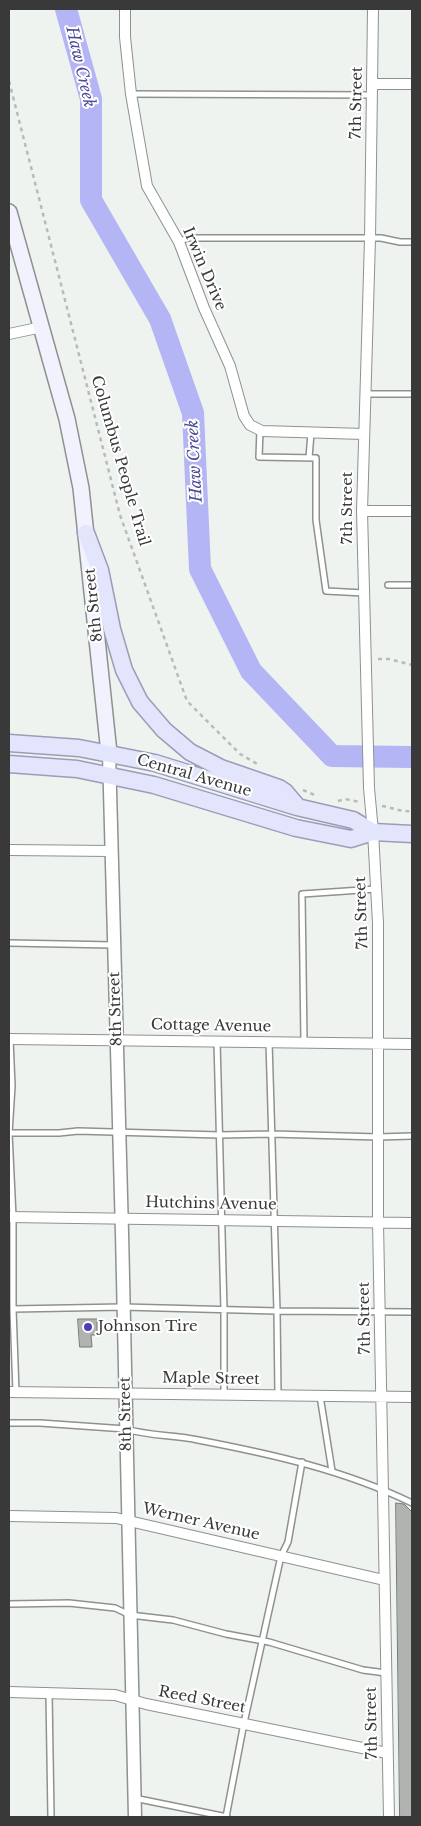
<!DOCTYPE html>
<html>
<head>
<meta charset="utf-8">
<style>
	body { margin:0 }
	#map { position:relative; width:421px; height:1826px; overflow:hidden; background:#eff3ef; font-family:"Libre Baskerville",serif }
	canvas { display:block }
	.frame { position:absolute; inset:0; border:10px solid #383938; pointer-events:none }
</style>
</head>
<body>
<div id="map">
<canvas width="421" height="1826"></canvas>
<div class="frame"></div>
</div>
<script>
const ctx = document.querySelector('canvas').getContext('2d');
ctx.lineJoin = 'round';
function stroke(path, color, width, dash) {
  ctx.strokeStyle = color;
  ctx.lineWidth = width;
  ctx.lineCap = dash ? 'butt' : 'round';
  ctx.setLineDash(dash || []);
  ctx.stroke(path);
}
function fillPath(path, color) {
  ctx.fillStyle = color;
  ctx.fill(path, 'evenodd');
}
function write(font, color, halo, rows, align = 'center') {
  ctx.font = font + ' "Libre Baskerville",serif';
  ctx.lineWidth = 4;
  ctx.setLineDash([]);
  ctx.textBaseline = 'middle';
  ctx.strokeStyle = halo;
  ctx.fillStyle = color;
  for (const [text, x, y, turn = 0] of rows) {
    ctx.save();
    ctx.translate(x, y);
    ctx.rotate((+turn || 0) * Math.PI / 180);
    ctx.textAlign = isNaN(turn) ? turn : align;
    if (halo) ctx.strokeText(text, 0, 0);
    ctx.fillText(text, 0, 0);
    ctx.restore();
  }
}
const river = new Path2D(`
	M66 9 91 99V200L160 319 193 413 200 569 251 671 332 756 412 757`);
const building = new Path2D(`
	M78 1319H97V1335H91L92 1347H80Z
	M396 1503 404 1504 412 1512V1817H400Z`);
const path = new Path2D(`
	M9 81 120 515 187 701 240 754 259 765
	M378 659H389L412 665
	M303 790 317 796
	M338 801 345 799 360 802
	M382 806C394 808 401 812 412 811`);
const service = new Path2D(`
	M131 94 372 95
	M179 242 187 238H381L400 242H412
	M365 394H412
	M260 430 259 457 316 458V520L326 591 364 593
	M309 458 311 433
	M388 585H412
	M9 943 114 945
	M10 1039 12 1086 9 1133 13 1217V1309L16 1392
	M217 1041 224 1310V1394
	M269 1042 277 1311 278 1395
	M304 1042 302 894 376 889
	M9 1133H59L78 1131 219 1135 272 1134 378 1137 412 1136
	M13 1309 123 1307 277 1311 412 1312
	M320 1396 332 1471
	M9 1423H40L126 1429C149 1436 174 1435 198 1440 271 1454 344 1470 412 1503
	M9 1604 69 1603 115 1608 130 1615 173 1620 226 1634 269 1642 363 1670 386 1673
	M49 1693 51 1817
	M134 1798 227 1817
	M226 1817 244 1723 281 1556 288 1542 302 1462`);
const minor = new Path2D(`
	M125 9V37L131 94 147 186 179 242 204 308 230 366 244 416 250 425 262 431 364 434
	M373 9 370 239 362 511 369 788 373 832 378 923V1222L389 1817
	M373 84H412
	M9 334 42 327
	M362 511H412
	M9 850 112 851
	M9 1039 412 1044
	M9 1217 412 1223
	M9 1392 412 1397
	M9 1516 116 1518 384 1580
	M9 1692 115 1695 146 1704 387 1753`);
const tertiary = new Path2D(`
	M109 753 122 1233 135 1817`);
const secondary = new Path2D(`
	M9 212 67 419 81 488 109 753`);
const primary = new Path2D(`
	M86 533 100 570 112 629 124 670 140 702 164 730 190 752 221 768 279 788 285 792 296 805
	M9 743 79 748 155 763 297 807 353 820 373 832
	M9 764 77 769 154 785 296 828 351 839 373 832 412 834`);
const markers = [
	[88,1327,5,"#4d3db4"]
];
const streetNames = [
	["7th Street",357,103,-89],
	["Irwin Drive",204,269,67],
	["Columbus People Trail",120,461,74],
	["7th Street",348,508,-90],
	["8th Street",94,605,-96],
	["Central Avenue",194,776,16],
	["7th Street",362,913,-92],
	["8th Street",116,1009,-92],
	["Cottage Avenue",211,1026,1],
	["Hutchins Avenue",211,1204,1],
	["7th Street",365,1318,-91],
	["Maple Street",211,1379,1],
	["8th Street",126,1414,-91],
	["Werner Avenue",201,1522,13],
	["Reed Street",202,1700,11],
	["7th Street",372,1723,-91]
];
const poiNames = [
	["Johnson Tire",98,1327]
];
const waterNames = [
	["Haw Creek",80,67,77],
	["Haw Creek",195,461,-93]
];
stroke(river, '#b3b5f4', 22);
fillPath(building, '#b0b3b0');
stroke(building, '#767a76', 1);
stroke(service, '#8e928e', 8);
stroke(minor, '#8e928e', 12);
stroke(tertiary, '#8e928e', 15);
stroke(secondary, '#8e928e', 18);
stroke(primary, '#9b9db7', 19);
stroke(path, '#b8bbb8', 2.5, [4, 4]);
stroke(service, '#fff', 5);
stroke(minor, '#fff', 10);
stroke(tertiary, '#fff', 12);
stroke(secondary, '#f1f2fe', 15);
stroke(primary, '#e3e5fd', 16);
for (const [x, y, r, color] of markers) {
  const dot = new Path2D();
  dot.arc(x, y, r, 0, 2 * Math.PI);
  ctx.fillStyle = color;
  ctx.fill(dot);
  stroke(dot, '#fff', 2);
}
write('15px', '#383938', '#fff', streetNames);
write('15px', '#383938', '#fff', poiNames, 'left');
write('italic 16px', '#4e4a95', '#fff', waterNames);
</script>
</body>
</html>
